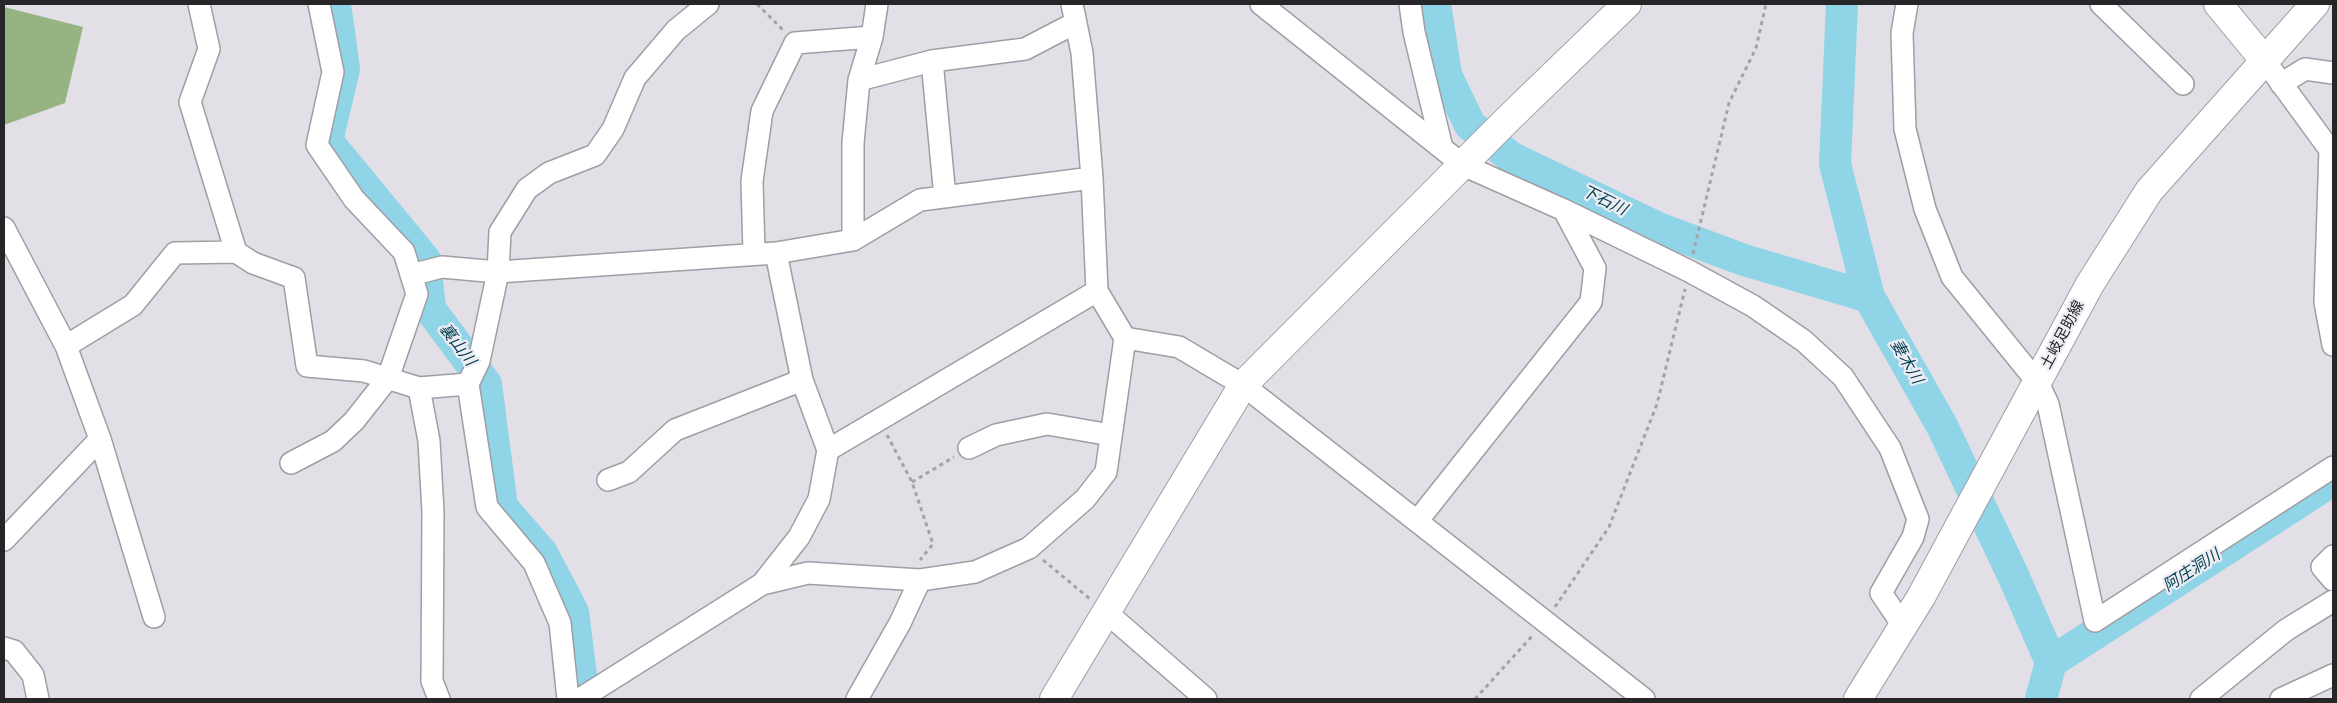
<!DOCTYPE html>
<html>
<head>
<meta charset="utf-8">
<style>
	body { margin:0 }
	#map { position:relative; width:2337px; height:703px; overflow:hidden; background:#e2dfe7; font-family:"Archivo Narrow",sans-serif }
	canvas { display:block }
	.frame { position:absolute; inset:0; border:5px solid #262528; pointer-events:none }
</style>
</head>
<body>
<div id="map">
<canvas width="2337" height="703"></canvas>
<div class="frame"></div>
</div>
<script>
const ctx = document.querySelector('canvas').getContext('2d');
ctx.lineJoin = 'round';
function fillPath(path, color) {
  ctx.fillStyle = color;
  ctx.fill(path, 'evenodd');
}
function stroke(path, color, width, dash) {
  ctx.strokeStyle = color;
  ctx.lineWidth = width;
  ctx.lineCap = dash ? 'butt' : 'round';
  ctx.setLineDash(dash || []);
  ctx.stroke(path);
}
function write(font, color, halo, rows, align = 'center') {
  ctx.font = font + ' "Archivo Narrow","Noto Sans JP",sans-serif';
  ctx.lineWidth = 4.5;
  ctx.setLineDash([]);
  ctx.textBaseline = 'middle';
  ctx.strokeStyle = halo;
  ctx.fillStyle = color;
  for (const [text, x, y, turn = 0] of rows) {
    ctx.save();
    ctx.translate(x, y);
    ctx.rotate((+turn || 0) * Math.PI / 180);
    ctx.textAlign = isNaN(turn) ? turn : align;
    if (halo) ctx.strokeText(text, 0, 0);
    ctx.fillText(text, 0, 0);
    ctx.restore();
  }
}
const forest = new Path2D(`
	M4 7 83 27 65 103 4 125Z`);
const river = new Path2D(`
	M335 4 344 69 327 141 425 260 430 309 486 384 502 507 542 553 573 612 584 699
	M1435 4 1446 75 1470 125 1512 158 1658 228 1744 260 1869 297
	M1842 4 1835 164 1869 297 1942 426 2012 573 2051 662 2041 699
	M2051 662 2333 480`);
const path = new Path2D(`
	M757 4 783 30
	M1693 254 1729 103 1756 48 1766 4
	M887 435 912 482 933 544 920 560
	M912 482 954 457
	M1043 560 1090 599
	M1555 607 1609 527 1657 404 1685 289
	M1475 699 1533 635`);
const street = new Path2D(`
	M199 4 209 49 190 102 236 252
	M1261 4 1463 165 1564 210 1689 271 1753 306 1804 341 1843 377 1890 448 1918 519 1913 537 1881 593 1902 624
	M1410 4 1414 32 1442 148
	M1907 4 1902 33 1905 129 1925 209 1952 277 2038 383 2048 404 2095 621 2333 467
	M2101 4 2183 84
	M932 61 945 197
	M2265 61 2333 154
	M859 80 932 61 1025 49 1075 23
	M2281 84 2305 69 2333 73
	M2330 149 2325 302 2333 345
	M4 228 66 346 100 439 4 540
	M853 240V143L859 80 872 37 877 4
	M754 253 752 181 762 111 795 43 872 37
	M411 275 442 267 498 272 776 253 853 240 920 200 1092 178
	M1125 338 1179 347 1243 385 1644 699
	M66 346 133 305 175 253 236 252 253 263 294 278 307 366 364 371 419 388 468 384
	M419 388 429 441 433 512 432 681 439 699
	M100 439 154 617
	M969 448 996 435 1047 424 1111 435
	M828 450 1097 291
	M291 463 333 441 354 421 388 378 417 294 404 252 354 199 317 145 333 72 319 4
	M608 480 629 472 675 430 802 380
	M1418 520 1591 302 1595 268 1564 210
	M2333 556 2322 567 2333 580
	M762 584 799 537 819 499 828 450 802 380 776 253
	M1106 612 1206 699
	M4 648 14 651 33 675 38 699
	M568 699 560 623 534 563 487 507 468 384 479 361 498 272 500 232 527 189 549 173 595 155 613 129 635 78 676 30 708 4
	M580 699 762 584 808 573 920 580 975 572 1029 548 1085 499 1106 472 1125 338 1097 291 1092 178 1082 53 1072 4
	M857 699 900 623 920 580
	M2201 699 2286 630 2333 601
	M2281 699 2333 675`);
const secondary = new Path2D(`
	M2218 4 2265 61
	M1054 699 1243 385 1508 119 1627 4`);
const primary = new Path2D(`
	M1858 699 1921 597 2090 284 2149 191 2315 4`);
const streetNames = [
	["土岐足助線",2063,335,-62]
];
const waterNames = [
	["下石川",1604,201,26],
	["裏山川",457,345,53],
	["妻木川",1906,362,60],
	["阿庄洞川",2192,571,-33]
];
fillPath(forest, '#96b382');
stroke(river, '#8fd5e7', 32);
stroke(street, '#a09da4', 24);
stroke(secondary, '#a09da4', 30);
stroke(primary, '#a09da4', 30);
stroke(path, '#a4a2a8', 3, [4, 4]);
stroke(street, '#fff', 21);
stroke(secondary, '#fff', 28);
stroke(primary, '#fff', 28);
write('15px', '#262528', '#f0ecf4', streetNames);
write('italic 16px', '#004451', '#f0ecf4', waterNames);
</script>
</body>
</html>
